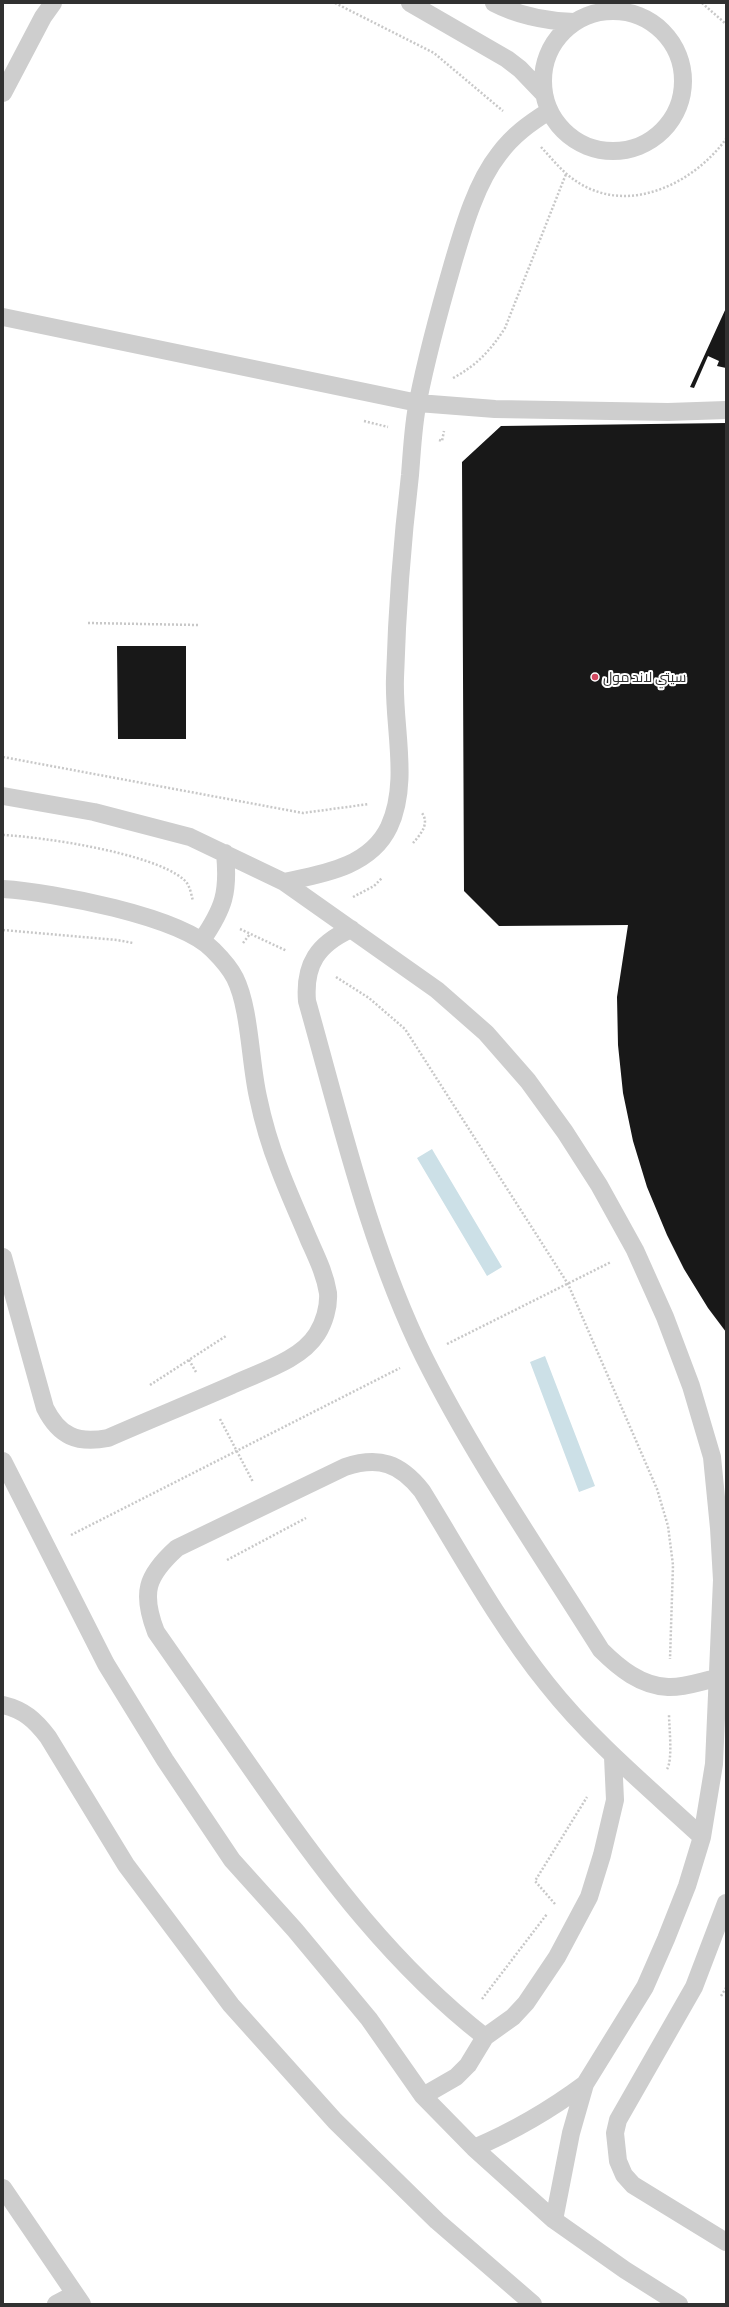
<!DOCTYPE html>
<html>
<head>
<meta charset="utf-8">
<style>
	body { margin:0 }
	#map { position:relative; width:729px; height:2307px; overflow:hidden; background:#fff; font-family:Commissioner,sans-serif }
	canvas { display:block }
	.frame { position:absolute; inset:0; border:4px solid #313131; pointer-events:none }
</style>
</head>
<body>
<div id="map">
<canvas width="729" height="2307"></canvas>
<div class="frame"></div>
</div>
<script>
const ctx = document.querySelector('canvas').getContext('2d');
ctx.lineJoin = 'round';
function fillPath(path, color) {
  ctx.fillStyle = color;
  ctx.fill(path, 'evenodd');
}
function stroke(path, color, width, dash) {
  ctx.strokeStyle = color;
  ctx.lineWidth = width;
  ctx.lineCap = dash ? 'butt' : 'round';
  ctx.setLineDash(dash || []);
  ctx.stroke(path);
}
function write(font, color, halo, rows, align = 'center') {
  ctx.font = font + ' Commissioner,Cairo,sans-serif';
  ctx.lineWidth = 4;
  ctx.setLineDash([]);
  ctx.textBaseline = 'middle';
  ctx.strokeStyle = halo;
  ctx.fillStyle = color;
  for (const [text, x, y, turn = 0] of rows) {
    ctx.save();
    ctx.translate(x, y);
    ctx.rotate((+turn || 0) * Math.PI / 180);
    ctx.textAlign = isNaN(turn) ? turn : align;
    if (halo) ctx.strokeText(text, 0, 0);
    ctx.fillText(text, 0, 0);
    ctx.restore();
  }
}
const water = new Path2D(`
	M432 1149 502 1267 487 1276 417 1158Z
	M545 1356 595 1486 579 1492 530 1362Z`);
const building = new Path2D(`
	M726 308V368L717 366 719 361 708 356 694 388 690 387Z
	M726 423V1332L708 1308 684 1269 667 1235 647 1187 633 1141 623 1093 618 1045 617 997 628 925 499 926 464 891 462 462 501 426Z
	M117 646H186V739H118Z`);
const path = new Path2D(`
	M335 3 434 53 503 111
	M702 3 726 24
	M541 147C553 160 564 174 579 183 630 215 694 183 726 139
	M453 378C476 366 491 350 505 328L566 174
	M364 421 388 427
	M439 440 442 441 444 431
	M88 623 198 625
	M3 757 303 813 369 804
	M3 835C44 837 152 853 183 879 190 884 191 894 193 901
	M413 843C420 835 430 824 422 813
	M353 897 374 886 382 878
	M240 929 287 951
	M3 930 117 940 133 943
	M243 943 250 934
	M336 977 369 998 405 1029 568 1284 657 1489 668 1526 673 1565 670 1659
	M447 1344 611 1262
	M189 1360 196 1372
	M150 1385 226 1336
	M220 1419 253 1482
	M71 1535 400 1368
	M227 1560 306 1518
	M667 1769C673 1760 669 1726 669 1714
	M555 1904 535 1881 587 1797
	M721 1996 726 1988
	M482 1999 547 1914`);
const service = new Path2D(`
	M410 3 507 59 520 69 543 93
	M494 3C519 16 545 21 574 22
	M543 81a70 70 0 1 1 140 0a70 70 0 1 1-140 0Z
	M3 93 43 17 53 3
	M3 317 418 403 495 409 668 412 726 410
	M3 796 94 812 190 837 284 882 437 990 486 1033 528 1081 565 1132 599 1185 635 1250 665 1317 691 1386 712 1457 719 1528 722 1580 714 1764 702 1837 687 1886 666 1939 645 1987 585 2084 571 2133 554 2220
	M284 882C322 874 370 867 389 827 410 782 393 726 395 678 397 610 402 543 410 475 412 451 413 425 418 401 427 355 440 308 453 263 463 229 476 183 499 154 513 135 530 123 549 111
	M3 889C52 892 180 916 213 950 221 958 230 968 235 978 250 1008 250 1062 258 1097 263 1121 270 1145 279 1168 288 1192 299 1216 309 1240 317 1258 325 1274 328 1293 329 1307 324 1323 317 1334 300 1361 259 1372 232 1385 191 1403 149 1420 108 1438 77 1444 59 1436 45 1408L3 1257
	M351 929C318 944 304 964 307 1001 340 1118 370 1248 424 1357 475 1459 541 1554 601 1650 619 1668 641 1686 668 1687 683 1688 702 1681 717 1678
	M202 940C224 908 229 892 225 853
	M3 1461 106 1664 165 1760 232 1860 295 1930 369 2019 423 2096 474 2148 554 2220 625 2270 679 2304
	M3 1705C24 1710 35 1720 48 1737L126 1865 231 2005 335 2121 437 2221 533 2304
	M726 1903 694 1987 618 2120 615 2133 618 2161 624 2175 633 2185 726 2242
	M485 2037C394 1966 327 1877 262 1784 227 1733 191 1683 156 1632 141 1593 146 1576 177 1548L345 1467C379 1456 400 1463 422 1491 462 1556 499 1624 547 1684 592 1741 649 1788 702 1837
	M423 2096 456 2077 468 2065 485 2037 513 2017 526 2003 557 1957 589 1897 602 1855 615 1800 613 1757
	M474 2148C514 2131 550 2110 585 2084
	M3 2188 82 2304
	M56 2304 75 2294`);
const markers = [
	[595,677,4,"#d24860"]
];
const poiNames = [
	["سيتي لاند مول",603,677]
];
fillPath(water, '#cce0e7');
fillPath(building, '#181818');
stroke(path, '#c8c8c8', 2.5, [2, 2]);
stroke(service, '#cecece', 18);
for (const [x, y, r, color] of markers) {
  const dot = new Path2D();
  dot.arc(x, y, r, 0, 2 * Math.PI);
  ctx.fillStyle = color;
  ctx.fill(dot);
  stroke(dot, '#fff', 1.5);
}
write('14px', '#313131', '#fff', poiNames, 'left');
</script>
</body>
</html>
